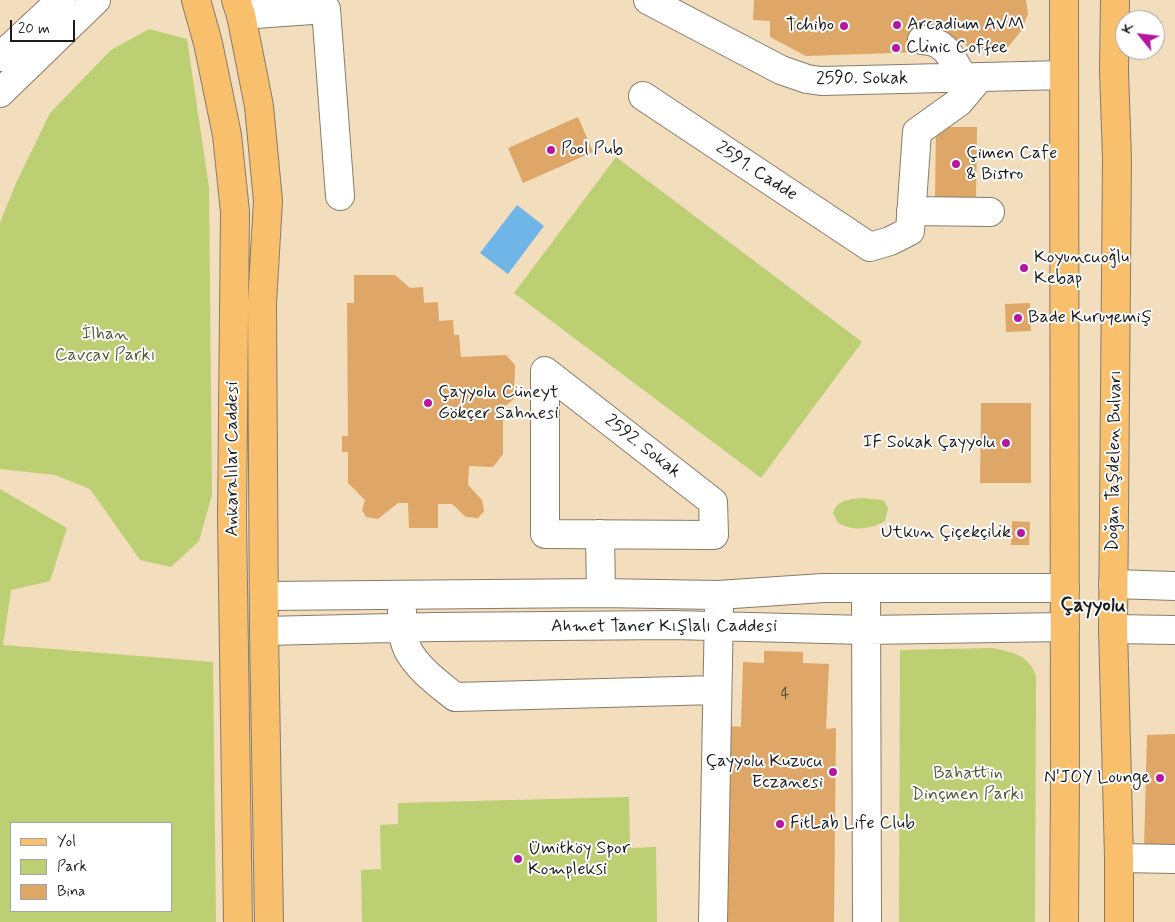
<!DOCTYPE html>
<html>
<head>
<meta charset="utf-8">
<style>
	body { margin:0 }
	#map { position:relative; width:1175px; height:922px; overflow:hidden; background:#f2ddbd; font-family:Mynerve,sans-serif }
	canvas { display:block }
	.legend { position:absolute; left:10px; top:822px; width:162px; height:90px; box-sizing:border-box; background:#fff; border:1px solid #a4a4a4; margin:0; padding:6px 9px; list-style:none; font-size:15px; color:#1c1c1c }
	.legend li { display:flex; align-items:center; gap:10px; height:25px }
	.legend b { width:25px; border:1px solid #a4a4a4 }
	.north { position:absolute; left:1115px; top:10px; width:50px; height:50px; box-sizing:border-box; background:#fff; border:1px solid #a4a4a4; border-radius:50%; rotate:299deg; font-size:14px; font-weight:700; line-height:20px; text-align:center; color:#1c1c1c }
	.north::after { content:''; display:block; margin:auto; width:18px; height:22px; background:#b5179e; clip-path:polygon(50% 0,100% 100%,50% 72%,0 100%) }
	.scale { position:absolute; left:10px; top:20px; width:65px; height:22px; box-sizing:border-box; border:2px solid #1c1c1c; border-top:0; padding-left:6px; font-size:15px; line-height:18px; white-space:nowrap; color:#1c1c1c; -webkit-text-stroke:4px #fff; paint-order:stroke }
</style>
</head>
<body>
<div id="map">
<canvas width="1175" height="922"></canvas>
<ul class="legend">
<li><b style="height:6px;background:#f8bf6c"></b>Yol</li>
<li><b style="height:14px;background:#bccf73"></b>Park</li>
<li><b style="height:14px;background:#dea667"></b>Bina</li>
</ul>
<div class="north">K</div>
<div class="scale">20 m</div>
</div>
<script>
const ctx = document.querySelector('canvas').getContext('2d');
ctx.lineJoin = 'round';
function fillPath(path, color) {
  ctx.fillStyle = color;
  ctx.fill(path, 'evenodd');
}
function stroke(path, color, width, dash) {
  ctx.strokeStyle = color;
  ctx.lineWidth = width;
  ctx.lineCap = dash ? 'butt' : 'round';
  ctx.setLineDash(dash || []);
  ctx.stroke(path);
}
function write(font, color, halo, rows, align = 'center') {
  ctx.font = font + ' Mynerve,sans-serif';
  ctx.lineWidth = 4;
  ctx.setLineDash([]);
  ctx.textBaseline = 'middle';
  ctx.strokeStyle = halo;
  ctx.fillStyle = color;
  for (const [text, x, y, turn = 0] of rows) {
    ctx.save();
    ctx.translate(x, y);
    ctx.rotate((+turn || 0) * Math.PI / 180);
    ctx.textAlign = isNaN(turn) ? turn : align;
    if (halo) ctx.strokeText(text, 0, 0);
    ctx.fillText(text, 0, 0);
    ctx.restore();
  }
}
const green = new Path2D(`
	M149 29 187 39 209 187 212 495 199 541 171 567 140 560 90 489 55 475 0 469V223L16 183 50 113 111 50Z
	M616 157 862 342 761 478 514 293Z
	M0 489 67 528 50 581 11 590 3 645 213 662 216 922H0ZM11 823H171V911H11Z
	M862 498 883 500 888 508 885 521C870 529 854 532 838 523L833 513C837 500 850 499 862 498Z
	M993 648C1014 653 1028 654 1036 676L1035 922H899L900 650Z
	M629 797 630 848 656 847 657 922H362L361 870 381 869 380 825 398 824V803Z`);
const water = new Path2D(`
	M517 205 544 226 508 274 480 253Z`);
const building = new Path2D(`
	M754 0H1026L1028 14 1021 31 1008 47 990 52 976 51 954 39 939 28H922V52L806 56 770 37V21L753 20Z
	M578 117 593 152 523 183 508 148Z
	M936 127H977L976 200H935Z
	M354 275H395L410 288 423 287 424 303 438 302 439 321 453 320 454 335H459L461 357 506 355 515 365 514 399 503 408V454L493 467 469 466 468 485 482 500 484 511 478 518 466 517 452 504H438V528H409L408 503H398L378 519 366 517 362 510 365 500 348 483V452H342V436H348L347 303H354Z
	M1030 303 1031 331 1006 332 1005 304Z
	M981 403H1031V483H980Z
	M1012 521 1030 522 1029 545H1011Z
	M764 651 803 652V663L829 664 826 729 836 728 834 922H722L728 726 741 727 743 662 764 663Z
	M1175 734V850H1144L1147 735Z`);
const minor = new Path2D(`
	M648 0 781 70 807 79 821 81 1064 75
	M241 15 326 9 340 196
	M922 40C947 41 951 58 963 77
	M0 57 61 0
	M0 93 96 0
	M643 96 870 247 890 241 910 231 917 132 959 102 980 77
	M911 211 990 212
	M545 371 713 502 714 535 545 534Z
	M600 534 601 593
	M1113 584 1175 586
	M866 588 867 922
	M265 596 601 593 718 595 823 588H1065
	M402 611C402 623 402 638 408 650 418 669 439 684 455 697L716 690
	M1113 629 1175 630
	M264 631 435 627 673 625 865 630 1065 627
	M1119 858 1175 859
	M713 922 719 609`);
const major = new Path2D(`
	M196 0 208 43 227 135 235 212 232 518 238 922
	M236 0 241 15 259 106 268 201 262 304 264 631 269 922
	M1064 0 1065 781 1064 922
	M1115 0 1114 71 1117 159 1113 629 1119 858V922`);
const markers = [
	[897,25,5,"#b5179e"],
	[844,26,5,"#b5179e"],
	[896,48,5,"#b5179e"],
	[551,150,5,"#b5179e"],
	[956,164,5,"#b5179e"],
	[1024,268,5,"#b5179e"],
	[1018,318,5,"#b5179e"],
	[428,403,5,"#b5179e"],
	[1006,443,5,"#b5179e"],
	[1021,533,5,"#b5179e"],
	[833,772,5,"#b5179e"],
	[1160,778,5,"#b5179e"],
	[780,824,5,"#b5179e"],
	[518,859,5,"#b5179e"]
];
const numberNames = [
	["4",785,695]
];
const poiNames = [
	["Arcadium AVM",907,25],
	["Tchibo",834,26,"right"],
	["Clinic Coffee",906,48],
	["Pool Pub",561,150],
	["Çimen Cafe",966,154],
	["& Bistro",966,175],
	["Koyuncuoğlu",1034,258],
	["Kebap",1034,279],
	["Bade Kuruyemiş",1028,318],
	["Çayyolu Cüneyt",438,393],
	["Gökçer Sahnesi",438,414],
	["IF Sokak Çayyolu",996,443,"right"],
	["Utkun Çiçekçilik",1011,533,"right"],
	["Çayyolu Kuzucu",823,762,"right"],
	["Eczanesi",823,783,"right"],
	["N'JOY Lounge",1150,778,"right"],
	["FitLab Life Club",790,824],
	["Ümitköy Spor",528,849],
	["Kompleksi",528,870]
];
const streetNames = [
	["2590. Sokak",862,79],
	["2591. Cadde",756,172,33],
	["2592. Sokak",642,447,38],
	["Ankaralılar Caddesi",233,459,-90],
	["Doğan Taşdelen Bulvarı",1115,461,-89],
	["Ahmet Taner Kışlalı Caddesi",664,627]
];
const parkNames = [
	["İlhan",105,335],
	["Cavcav Parkı",105,356],
	["Bahattin",968,774],
	["Dinçmen Parkı",968,795]
];
const quarterNames = [
	["Çayyolu",1093,607]
];
fillPath(green, '#bccf73');
fillPath(water, '#70b5e7');
fillPath(building, '#dea667');
stroke(minor, '#877c6c', 30);
stroke(major, '#877c6c', 30);
stroke(minor, '#fff', 28);
stroke(major, '#f8bf6c', 28);
for (const [x, y, r, color] of markers) {
  const dot = new Path2D();
  dot.arc(x, y, r, 0, 2 * Math.PI);
  ctx.fillStyle = color;
  ctx.fill(dot);
  stroke(dot, '#fff', 2);
}
write('15px', '#4c3e2f', null, numberNames);
write('18px', '#1c1c1c', '#fff', poiNames, 'left');
write('18px', '#1c1c1c', '#fff', streetNames);
write('18px', '#545b3a', '#fff', parkNames);
write('bold 20px', '#1c1c1c', '#fff', quarterNames);
</script>
</body>
</html>
